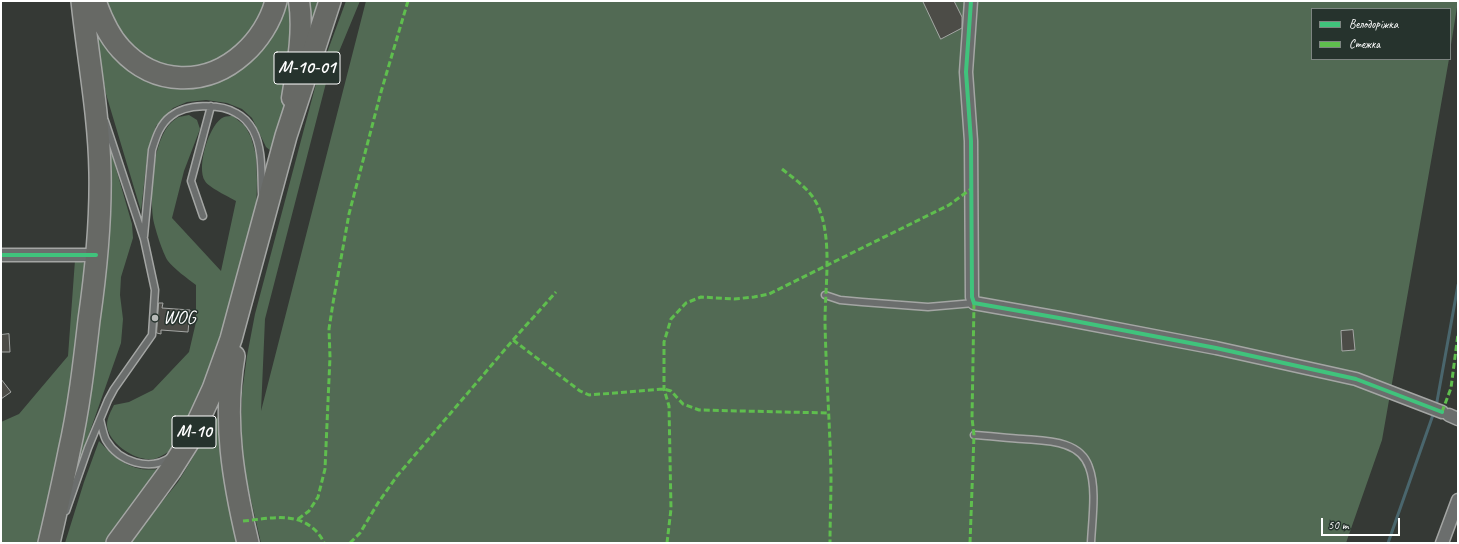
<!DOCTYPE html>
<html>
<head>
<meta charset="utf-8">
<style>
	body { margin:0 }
	#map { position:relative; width:1459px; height:544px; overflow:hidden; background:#353935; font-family:Caveat,sans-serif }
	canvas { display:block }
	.frame { position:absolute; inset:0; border:2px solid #fff; pointer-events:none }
	.legend { position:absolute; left:1311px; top:8px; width:140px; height:52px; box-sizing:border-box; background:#26332d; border:1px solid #7d8581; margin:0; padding:5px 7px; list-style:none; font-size:12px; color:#fff }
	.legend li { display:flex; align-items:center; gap:8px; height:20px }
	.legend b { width:20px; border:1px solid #7d8581 }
	.scale { position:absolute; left:1321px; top:518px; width:79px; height:18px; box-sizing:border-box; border:2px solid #fff; border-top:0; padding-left:5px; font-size:12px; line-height:14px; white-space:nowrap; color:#fff; -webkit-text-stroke:3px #26332d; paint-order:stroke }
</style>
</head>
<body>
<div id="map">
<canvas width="1459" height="544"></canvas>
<div class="frame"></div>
<ul class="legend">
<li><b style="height:5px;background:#40c37c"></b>Велодоріжка</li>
<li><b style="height:5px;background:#5fbe4e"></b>Стежка</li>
</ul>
<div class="scale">50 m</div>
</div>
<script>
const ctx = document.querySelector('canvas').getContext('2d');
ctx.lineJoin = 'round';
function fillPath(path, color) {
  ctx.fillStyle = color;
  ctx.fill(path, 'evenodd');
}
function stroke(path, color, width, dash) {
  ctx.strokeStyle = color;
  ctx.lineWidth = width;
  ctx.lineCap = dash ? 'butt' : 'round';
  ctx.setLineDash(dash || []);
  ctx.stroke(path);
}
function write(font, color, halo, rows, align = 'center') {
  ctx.font = font + ' Caveat,sans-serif';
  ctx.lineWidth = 3;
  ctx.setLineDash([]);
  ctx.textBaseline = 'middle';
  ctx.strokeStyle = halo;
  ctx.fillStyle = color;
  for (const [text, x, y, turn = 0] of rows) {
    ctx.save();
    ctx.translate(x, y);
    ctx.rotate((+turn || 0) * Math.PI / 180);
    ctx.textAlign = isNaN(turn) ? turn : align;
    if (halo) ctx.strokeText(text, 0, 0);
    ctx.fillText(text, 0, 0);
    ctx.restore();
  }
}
const green = new Path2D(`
	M105 1H273L265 20 214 67 174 71 144 57 131 45 115 26Z
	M286 1H291L293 10 288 94 276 148 271 151 266 147 252 118 242 109 227 103 206 100 187 102 173 108 156 126 148 149 141 211 106 94 96 41 99 36H102L139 76 163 87 190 86 248 63 270 39 284 12Z
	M310 1H325L310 42Z
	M346 1H360L326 83 265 319 261 411 366 1H1458L1450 51V9H1312V59H1449L1382 440 1346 543H261L245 474 241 428 242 393 247 356 255 314 317 80Z
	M189 115 197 120 200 129 184 171 172 218 221 271 236 201C229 197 208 187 205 181 196 168 209 123 224 117 226 116 231 116 233 116L245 126 251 137 256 155 257 180 256 223 223 348 176 446C169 451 162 457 154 459 137 462 108 444 107 425 107 418 111 411 114 405L129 402 153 390 189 352 196 322V285C188 279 173 268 168 261 163 254 154 226 153 218 150 192 152 132 177 118 180 116 186 116 189 115Z
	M108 141 132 224 133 238 121 277 120 295 123 319 121 343 76 471 108 253 111 194Z
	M75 260 85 263 89 269 77 365 43 543H1V422L19 414 68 356Z
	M221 411 241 543H129L178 482Z
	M99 441C119 463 135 474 166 468L108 543H65L84 482Z`);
const stream = new Path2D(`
	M1436 407 1458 285
	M1388 543 1434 412`);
const building = new Path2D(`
	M923 1H954L962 17V28L941 39Z
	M159 303H163L162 308 190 310 188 332 161 330V334L157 333Z
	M1353 330 1355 350 1342 351 1341 331Z
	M9 334 10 352H1V335Z
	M1 379 11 392 1 399Z`);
const service = new Path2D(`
	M203 216 191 181 211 106
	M144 236 152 150C156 137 160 124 171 116 185 104 220 103 236 113 242 116 249 123 253 130 263 149 261 172 262 193
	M825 295 840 300 862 302 928 307 974 303
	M100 419C102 427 103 434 106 440 119 462 150 472 171 457
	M974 435C990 436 1007 438 1023 439 1046 441 1080 440 1089 467 1097 488 1092 520 1091 543
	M66 511 88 448 108 400 114 389 152 335 155 290 144 239 105 121`);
const minor = new Path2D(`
	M971 1 966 72 971 141 972 297 974 303 1059 318 1216 348 1356 379 1442 412
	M1 255H96
	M1449 415 1458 419
	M1442 543 1458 500`);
const primary = new Path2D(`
	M292 98C297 67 304 32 299 1`);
const trunk = new Path2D(`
	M95 1C101 18 108 35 121 49 155 86 206 87 243 54 258 41 271 21 276 1
	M234 356C223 421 233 480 248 543
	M49 543C56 513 63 482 69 452 79 408 84 364 89 320 96 271 101 222 100 172 99 115 88 58 82 1
	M117 543 170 471 189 441 213 389 231 339 286 136 330 1`);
const quiet = new Path2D(`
	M782 169C798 182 813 191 820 211 832 243 825 288 825 322 826 374 830 425 831 476 831 499 830 521 830 543
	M513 340 556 292
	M1442 412 1451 388 1458 334
	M298 519 309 511 318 497 325 469 330 357 329 329 333 303 349 214 381 92 408 1
	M243 521C268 519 295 511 315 530 319 534 322 538 324 543
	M350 543 360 533 378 503 397 476 513 340 580 391 589 395 664 389 671 391 683 404 699 410 828 413
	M667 543 671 509 669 406 664 389V342L671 319 686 303 701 297 734 299 754 297 769 294 949 205 971 189
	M970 543 974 435 972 418 974 303`);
const cycleway = new Path2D(`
	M971 1 966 72 971 141 972 297 974 303 1059 318 1216 348 1356 379 1442 412
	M1 255H96`);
const markers = [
	[155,318,4,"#b8bab8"]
];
const shields = [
	[307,68,66],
	[194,432,44]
];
const shieldNames = [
	["М-10-01",307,68],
	["М-10",194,432]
];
const poiNames = [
	["WOG",163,318]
];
fillPath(green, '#526a54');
stroke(stream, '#4a666d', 3);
fillPath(building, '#4c4c47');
stroke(building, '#a4a6a4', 1);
stroke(service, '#a4a6a4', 9);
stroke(minor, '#a4a6a4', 15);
stroke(primary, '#a4a6a4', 23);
stroke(trunk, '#a4a6a4', 24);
stroke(service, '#6b6e6d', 6);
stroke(minor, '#6b6e6d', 12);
stroke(primary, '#676965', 20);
stroke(trunk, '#676965', 21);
stroke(quiet, '#5fbe4e', 3, [6, 3]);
stroke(cycleway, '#40c37c', 4);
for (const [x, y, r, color] of markers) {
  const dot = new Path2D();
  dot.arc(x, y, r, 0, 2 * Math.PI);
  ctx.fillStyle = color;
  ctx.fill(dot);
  stroke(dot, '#26332d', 1.5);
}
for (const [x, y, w] of shields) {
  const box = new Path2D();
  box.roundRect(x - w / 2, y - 16, w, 32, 3);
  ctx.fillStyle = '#26332d';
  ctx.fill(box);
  stroke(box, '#fff', 1);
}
write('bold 18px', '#fff', null, shieldNames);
write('19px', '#fff', '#26332d', poiNames, 'left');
</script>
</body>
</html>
